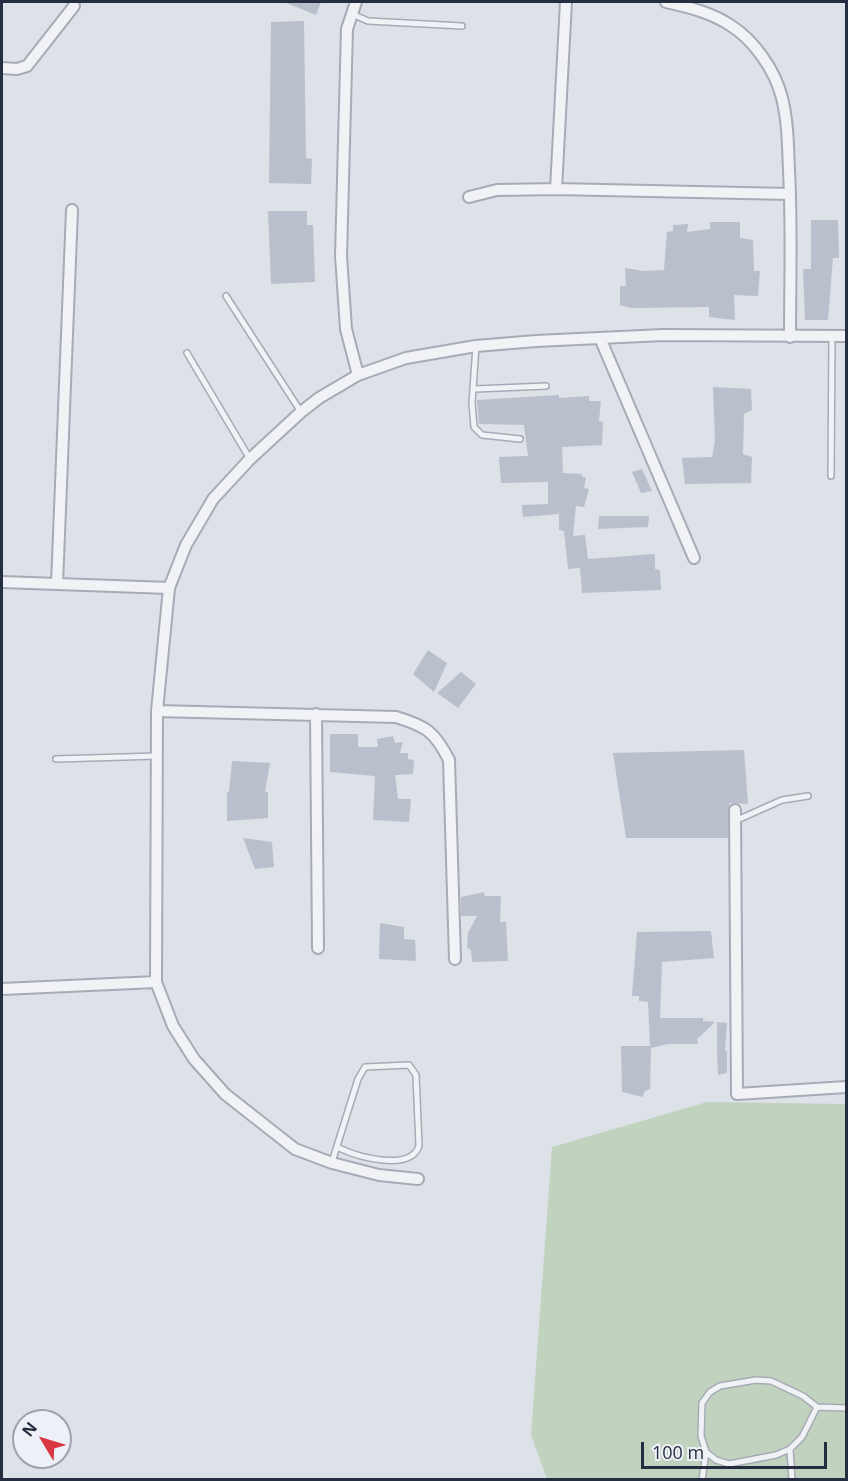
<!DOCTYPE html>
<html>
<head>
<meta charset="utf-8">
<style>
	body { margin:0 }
	#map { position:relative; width:848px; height:1481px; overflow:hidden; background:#dde1e8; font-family:"Open Sans",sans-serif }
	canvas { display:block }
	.frame { position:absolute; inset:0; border:3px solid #252d40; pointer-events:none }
	.north { position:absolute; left:12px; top:1409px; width:60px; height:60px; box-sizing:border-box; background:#edf0f6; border:2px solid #9da2ad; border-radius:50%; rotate:308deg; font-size:16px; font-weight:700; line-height:24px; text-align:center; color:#252d40 }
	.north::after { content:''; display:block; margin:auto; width:21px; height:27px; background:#d93741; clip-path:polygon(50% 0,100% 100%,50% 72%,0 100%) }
	.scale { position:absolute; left:641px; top:1442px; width:186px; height:27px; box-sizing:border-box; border:3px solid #252d40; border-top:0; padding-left:8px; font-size:18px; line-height:21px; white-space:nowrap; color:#252d40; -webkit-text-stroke:4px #edf0f6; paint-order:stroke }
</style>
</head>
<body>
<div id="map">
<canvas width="848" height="1481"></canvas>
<div class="frame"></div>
<div class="north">N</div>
<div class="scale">100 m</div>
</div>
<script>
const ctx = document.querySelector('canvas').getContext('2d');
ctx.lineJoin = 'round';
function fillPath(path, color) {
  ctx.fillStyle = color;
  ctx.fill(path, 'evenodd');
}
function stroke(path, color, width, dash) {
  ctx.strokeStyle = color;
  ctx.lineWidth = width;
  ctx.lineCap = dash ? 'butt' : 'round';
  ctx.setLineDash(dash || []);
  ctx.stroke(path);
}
const green = new Path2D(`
	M707 1102 846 1104V1479H547L531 1435 552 1147Z`);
const building = new Path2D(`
	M284 2H321L316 15Z
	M304 21 306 158 312 159 311 184 269 183 271 22Z
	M268 211H307V225H313L315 282 271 284Z
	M811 220H838L839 258H833L828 320H805L803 269H811Z
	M710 222H740V238L753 240 754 271H760L758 296 734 295 735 320 709 317V307L631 308 620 305V286H626L625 268 644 271 664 270 667 232 673 231V225L688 224 687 232 710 229Z
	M713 387 751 389 752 410 744 414 743 454 752 457 751 483 685 484 682 458 712 457 715 441Z
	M559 395V398L589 396V401H601L599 421 603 422 602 445 562 447 563 473 582 474V477H586L584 488 589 489 584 507 576 506 573 536 585 535 588 559 655 554V569L660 570 661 590 582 593 580 568 568 569 564 531 559 530V514L523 517 522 505 548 504V482L501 483 499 457 528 456 524 425 479 424 477 400Z
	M642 469 652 491 641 493 632 472Z
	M599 516H649L648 527 598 529Z
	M428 650 447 663 434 692 413 674Z
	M461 672 476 684 458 708 437 693Z
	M330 734H358V747H378L377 739 393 736 395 743 403 742 400 753H408V759L414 760 413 774 395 775 398 799H411L409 822 373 820 375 776 330 772Z
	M744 750 748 804 730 803 728 810V838H626L613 753Z
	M232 761 270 763 265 792H268V818L227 821V792H229Z
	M243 838 272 842 274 867 255 869Z
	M484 892 485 896H501L500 922H506L508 961 472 962 471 950 467 948 468 933 477 916H461V897Z
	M380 923 404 927V939L415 940 416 961 379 959Z
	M711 931 714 958 662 962 660 1018H703V1021L715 1022 697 1039 698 1044H668L651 1048 650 1089 645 1091 642 1097 622 1092 621 1046H650L648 1002 639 1001V996H632L637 932Z
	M717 1022 727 1023 725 1051H727V1073L718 1075 717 1051H724H717Z`);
const lane = new Path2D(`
	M352 14 368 21 462 26
	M226 296 301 412
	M476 346 472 403 474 427 482 435 520 439
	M187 353 250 459
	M475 389 546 386
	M831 476 832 336
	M56 759 157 756
	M735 821 782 800 808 796
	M332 1162 358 1079 365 1067 409 1065 416 1075 419 1146C410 1172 358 1157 339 1148
	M817 1407 802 1437 790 1449 776 1455 729 1464 716 1460 706 1452 701 1436 702 1403 710 1392 720 1386 756 1380 771 1381 803 1396 817 1407 846 1408
	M790 1449 792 1480
	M702 1480 706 1452`);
const street = new Path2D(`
	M356 2 347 29 341 256 346 329 358 375
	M666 2C688 7 710 12 730 25 754 40 775 70 782 98 788 122 788 147 789 171 792 227 790 282 790 337
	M2 68 17 69 27 66 74 6
	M556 189 566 2
	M469 197 497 190 556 189 790 194
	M600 338 694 558
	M2 582 169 588
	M57 584 72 210
	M157 711 396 717C426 726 435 732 449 760L455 959
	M316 714 318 948
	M735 810 737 1094 846 1087
	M2 989 156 982
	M418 1179 379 1175 332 1163 295 1149 225 1094 194 1059 173 1026 156 982 157 711 169 588 186 545 213 499 250 459 301 412 319 398 358 375 406 358 476 346 536 341 663 335 846 336`);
fillPath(green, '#c1d3be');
fillPath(building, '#babfcc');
stroke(lane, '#a6abb6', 8);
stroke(street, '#a6abb6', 14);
stroke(lane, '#f0f2f6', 5);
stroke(street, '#f0f2f6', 10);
</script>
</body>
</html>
